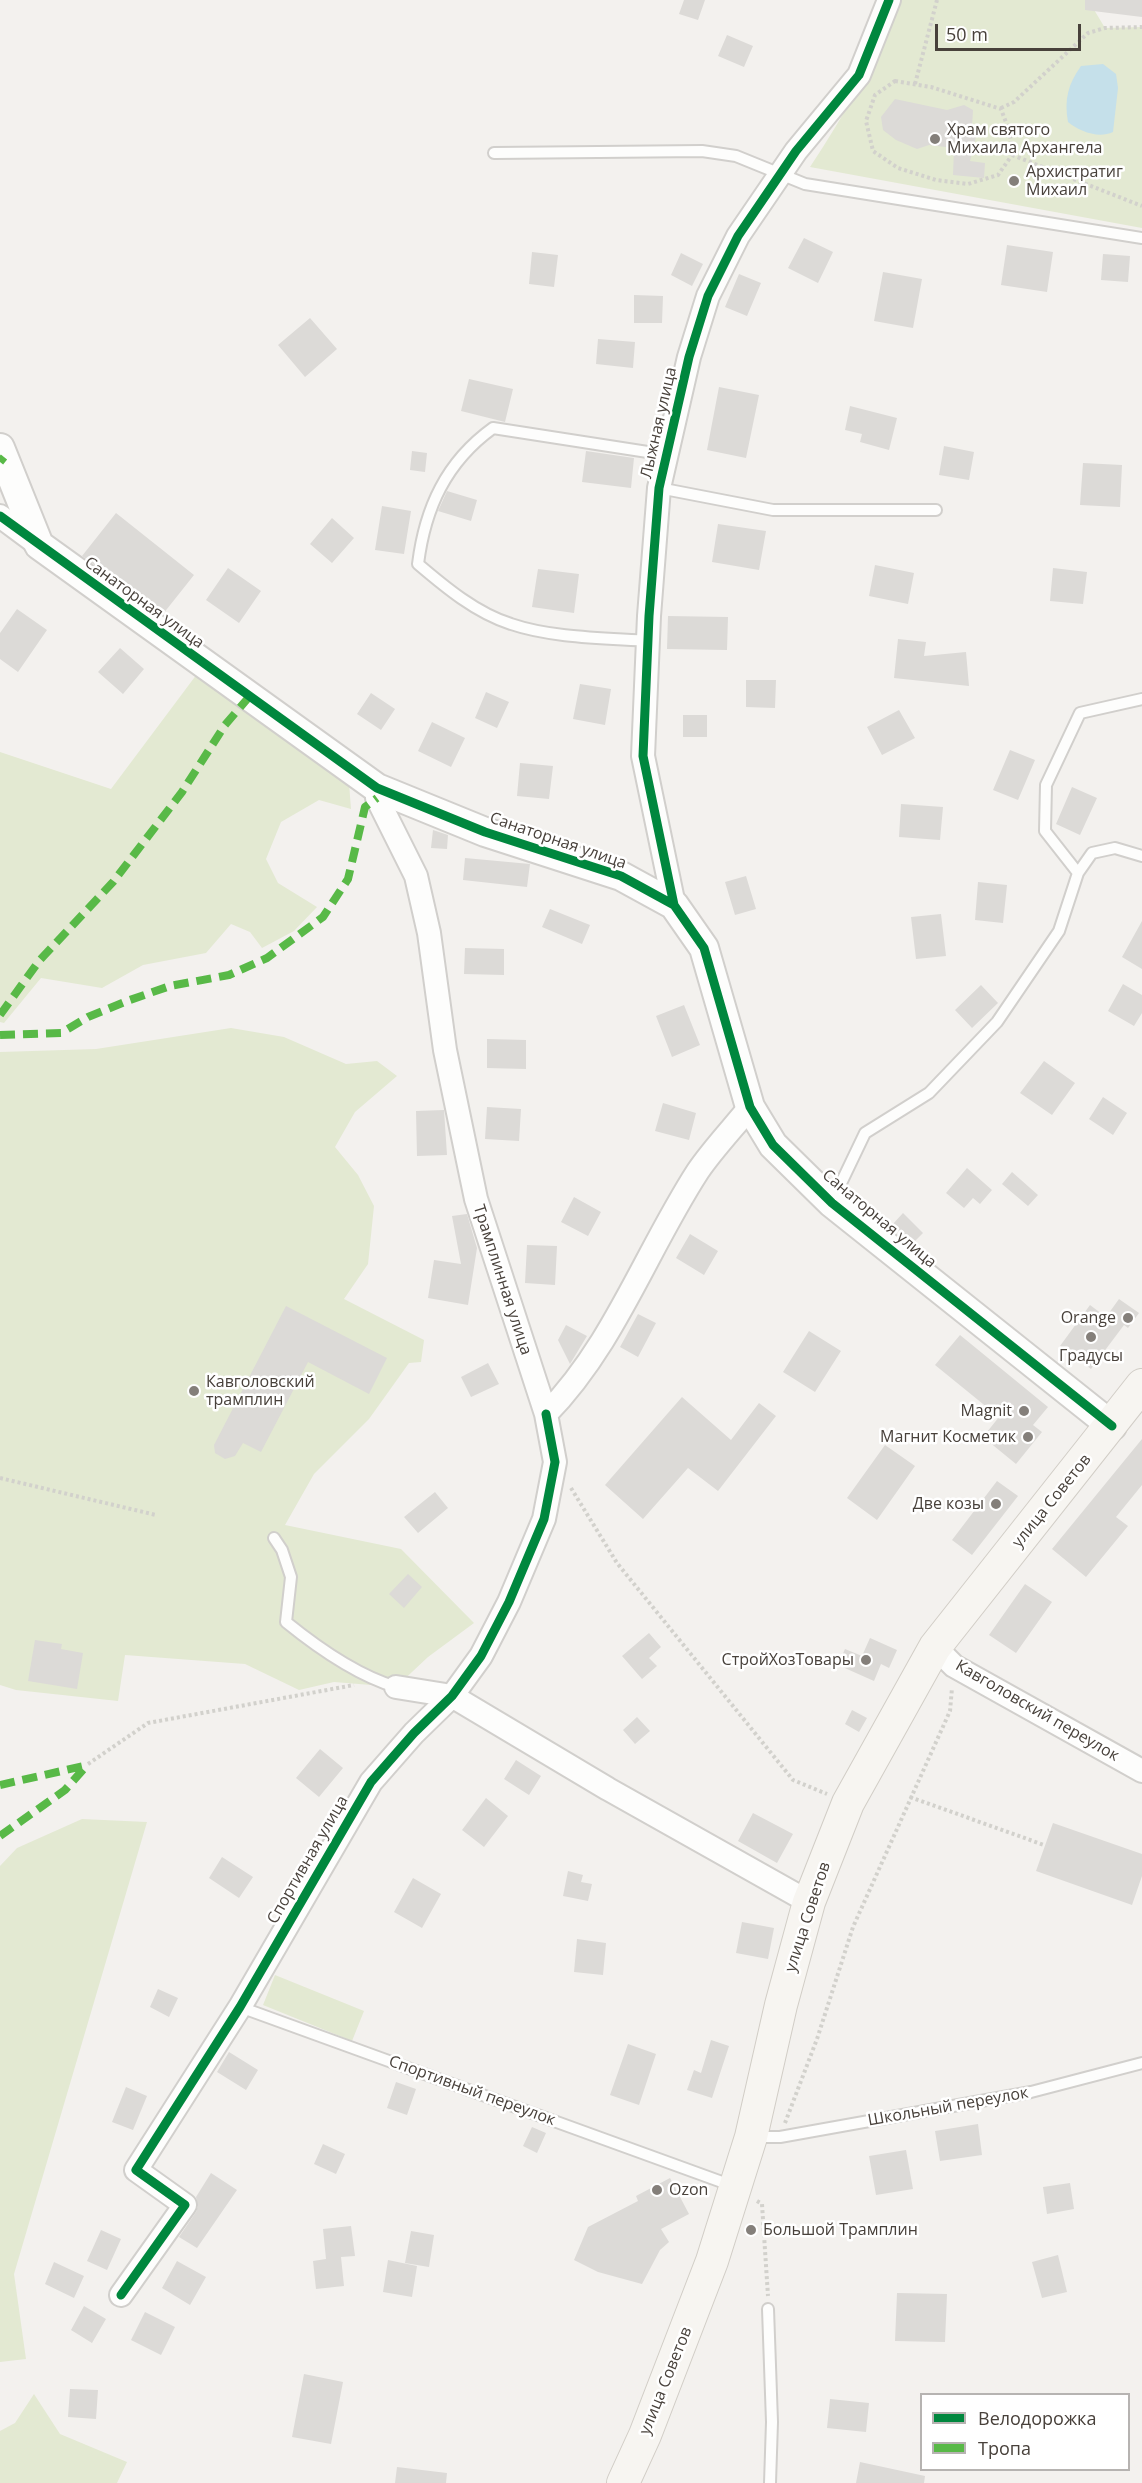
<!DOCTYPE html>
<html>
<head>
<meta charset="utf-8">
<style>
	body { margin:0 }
	#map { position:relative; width:1142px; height:2483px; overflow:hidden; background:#f3f1ee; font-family:"Open Sans",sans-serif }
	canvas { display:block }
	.legend { position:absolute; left:920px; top:2393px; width:210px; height:78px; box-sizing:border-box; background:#fff; border:2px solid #b6b3b1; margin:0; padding:8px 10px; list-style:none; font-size:18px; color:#48413b }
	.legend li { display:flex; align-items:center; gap:12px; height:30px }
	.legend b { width:30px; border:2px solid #b6b3b1 }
	.scale { position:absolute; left:935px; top:24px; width:146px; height:27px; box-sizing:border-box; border:3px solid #48413b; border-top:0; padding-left:8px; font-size:18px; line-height:21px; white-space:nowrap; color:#48413b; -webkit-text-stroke:4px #fff; paint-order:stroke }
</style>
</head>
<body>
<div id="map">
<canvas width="1142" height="2483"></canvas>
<ul class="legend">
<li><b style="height:8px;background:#00873e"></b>Велодорожка</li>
<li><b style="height:8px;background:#58b947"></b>Тропа</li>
</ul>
<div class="scale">50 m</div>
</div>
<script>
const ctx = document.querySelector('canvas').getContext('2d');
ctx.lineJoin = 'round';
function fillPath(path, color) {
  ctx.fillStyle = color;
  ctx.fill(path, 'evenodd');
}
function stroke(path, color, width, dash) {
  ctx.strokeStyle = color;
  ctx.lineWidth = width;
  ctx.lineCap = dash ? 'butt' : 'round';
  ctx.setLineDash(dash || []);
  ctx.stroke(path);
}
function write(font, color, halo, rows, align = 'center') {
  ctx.font = font + ' "Open Sans",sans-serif';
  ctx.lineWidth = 5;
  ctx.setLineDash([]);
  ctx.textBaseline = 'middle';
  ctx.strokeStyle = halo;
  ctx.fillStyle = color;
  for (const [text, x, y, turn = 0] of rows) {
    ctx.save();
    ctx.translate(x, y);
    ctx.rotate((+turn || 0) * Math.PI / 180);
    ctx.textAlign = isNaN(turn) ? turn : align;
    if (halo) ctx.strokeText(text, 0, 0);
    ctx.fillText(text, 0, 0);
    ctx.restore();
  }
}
const green = new Path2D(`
	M898 0H1092L1093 8 1105 28 1142 27V228L810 167C846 113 875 60 898 0Z
	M197 674 349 783 351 809 319 800 281 822 266 859 278 883 317 907 294 931 262 948 250 932 231 924 206 953 143 965 102 988 41 978 4 1023 0 1022V752L111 789Z
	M231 1028 284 1037 346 1064 377 1061 397 1076 355 1112 335 1147 358 1175 374 1206 368 1264 344 1299 424 1340 421 1362 409 1363 369 1419 314 1474 285 1525 401 1549 474 1623 428 1657 396 1687 334 1682 299 1690 245 1664 125 1655 118 1701 16 1690 0 1685V1052L96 1049Z
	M82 1819 147 1822 14 2274 26 2359 0 2362V1866L17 1848Z
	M275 1975 364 2011 352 2041 263 2005Z
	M34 2394 60 2434 127 2462 117 2483H0V2431L15 2423Z`);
const water = new Path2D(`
	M1103 64 1116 74 1118 88 1113 132C1098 139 1079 131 1068 122 1064 100 1068 84 1081 66Z`);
const building = new Path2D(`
	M684 0H705L698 20 679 14Z
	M1085 0H1142V17L1085 10Z
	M727 35 753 46 744 67 718 56Z
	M895 99 947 110 964 105 973 110 972 127 978 129 970 161 985 163 984 178 953 175 954 148 929 145 917 149 896 140 883 130 881 117Z
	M804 238 833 252 818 283 788 268Z
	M1007 245 1053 252 1047 292 1001 285Z
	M532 252 558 255 554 287 529 284Z
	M681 253 703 264 692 286 671 275Z
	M1103 254 1130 256 1128 282 1101 280Z
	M883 272 922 279 913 328 874 321Z
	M739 274 761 283 747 316 725 307Z
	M634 295 663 296 662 323H634Z
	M310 318 337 349 305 377 278 345Z
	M598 339 635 342 633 368 596 364Z
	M469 379 513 389 505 422 461 411Z
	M719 387 759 395 746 458 707 450Z
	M850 406 897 418 889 450 860 442 862 434 845 430Z
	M944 446 974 452 969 480 939 475Z
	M412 451 427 453 425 472 410 470Z
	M586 451 634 458 631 488 582 482Z
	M1083 463 1122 465 1120 507 1080 505Z
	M447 491 477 500 471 521 438 511Z
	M382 506 411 511 404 554 375 550Z
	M116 513 194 575 163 614 82 556Z
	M332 518 354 538 332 563 310 544Z
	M718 524 766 531 759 570 712 562Z
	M875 565 914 573 908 604 869 596Z
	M228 568 261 591 239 623 206 600Z
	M1053 568 1087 572 1083 604 1050 601Z
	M538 569 579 574 574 613 532 607Z
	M17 609 47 630 18 672 0 659V633Z
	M668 616 728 617 727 650 667 649Z
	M898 639 926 642 924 656 966 652 969 686 894 678Z
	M120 648 144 669 123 694 98 672Z
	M746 680H776L775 708 746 707Z
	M580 684 611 689 605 725 573 719Z
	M486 692 509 702 497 728 475 718Z
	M371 693 395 709 381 730 357 714Z
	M899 710 915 738 882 755 867 727Z
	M683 715H707V737H683Z
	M432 722 465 738 451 767 418 751Z
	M1010 750 1035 760 1018 800 993 790Z
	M520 763 553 766 549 799 517 796Z
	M1072 787 1097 798 1080 835 1056 824Z
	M901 804 943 807 940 840 899 837Z
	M433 830 448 835 447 849 431 848Z
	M465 858 530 864 527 887 463 880Z
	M746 876 756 909 735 915 725 882Z
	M978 882 1007 885 1003 923 975 920Z
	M550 909 590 925 582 944 542 927Z
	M941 914 946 956 916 959 911 917Z
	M1142 921V969L1122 957Z
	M465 948 504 949V975L464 974Z
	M1123 984 1142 995V1013L1134 1026 1108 1011Z
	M981 985 998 1003 972 1028 955 1010Z
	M684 1005 700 1045 672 1057 656 1016Z
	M487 1039 526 1040V1069L487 1068Z
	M1044 1061 1075 1083 1052 1115 1020 1093Z
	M1103 1097 1127 1113 1113 1135 1089 1119Z
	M663 1103 696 1113 689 1140 655 1131Z
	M487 1107 521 1109 519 1141 485 1139Z
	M444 1110 447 1155 417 1156 416 1111Z
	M967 1168 992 1190 980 1204 973 1198 964 1208 946 1193Z
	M1012 1172 1038 1195 1028 1206 1002 1184Z
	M574 1197 601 1212 588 1236 561 1222Z
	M903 1213 923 1233 912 1244 892 1225Z
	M467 1214 477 1248 468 1305 428 1298 434 1260 461 1264 452 1216Z
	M690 1234 718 1251 704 1275 676 1258Z
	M527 1245 557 1246 555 1285 525 1283Z
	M1119 1299 1139 1313 1128 1328 1124 1325 1091 1369 1060 1346 1090 1305 1106 1317Z
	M286 1306 387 1358 369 1394 308 1362 261 1452 243 1443 235 1456 225 1459 215 1453 214 1445Z
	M638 1314 656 1323 638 1357 620 1347Z
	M566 1325 587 1336 570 1364 558 1340Z
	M809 1331 841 1351 815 1392 783 1372Z
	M960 1335 1048 1407 1033 1425 1042 1432 1016 1464 983 1437 999 1417 935 1365Z
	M488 1363 499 1384 471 1397 461 1377Z
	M682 1397 731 1440 759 1403 776 1416 718 1491 688 1468 643 1519 605 1485Z
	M1142 1439V1485L1116 1517 1128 1526 1086 1577 1052 1549Z
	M885 1445 915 1466 877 1520 847 1498Z
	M997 1481 1018 1496 972 1555 952 1540Z
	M435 1492 448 1508 418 1533 404 1517Z
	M408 1574 422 1587 404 1608 389 1594Z
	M1025 1584 1052 1602 1016 1653 989 1635Z
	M649 1633 661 1647 649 1658 657 1666 642 1679 622 1656Z
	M870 1638 897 1650 889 1668 881 1664 874 1681 838 1665 845 1649 862 1656Z
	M35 1640 62 1644 61 1649 83 1653 77 1689 28 1681Z
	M852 1710 867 1718 859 1732 845 1724Z
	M637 1717 650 1731 635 1744 623 1730Z
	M320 1749 343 1768 319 1797 296 1778Z
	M516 1760 541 1776 529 1795 504 1779Z
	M486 1798 508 1816 484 1847 462 1830Z
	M753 1813 793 1834 777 1863 738 1841Z
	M1053 1823 1142 1854V1876L1132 1905 1036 1871Z
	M222 1857 253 1877 239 1898 209 1878Z
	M568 1871 583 1875 581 1882 592 1884 588 1901 563 1896Z
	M413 1878 441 1894 422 1928 394 1912Z
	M742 1922 774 1928 768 1959 736 1953Z
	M577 1939 606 1943 603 1975 574 1972Z
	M158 1989 178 1998 169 2017 150 2007Z
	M711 2040 729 2046 712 2098 687 2090 694 2070 701 2073Z
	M628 2044 656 2054 639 2105 610 2095Z
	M229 2052 258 2070 246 2090 217 2072Z
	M396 2082 416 2089 407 2115 387 2108Z
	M126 2087 147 2096 133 2130 112 2122Z
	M978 2124 982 2155 940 2161 935 2131Z
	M532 2127 546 2133 537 2153 523 2146Z
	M323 2144 345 2154 336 2174 314 2164Z
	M906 2150 913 2189 876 2195 869 2156Z
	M211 2173 237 2190 197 2248 179 2237 196 2212 198 2206 196 2197Z
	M670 2178 689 2214 661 2229 669 2242 660 2250 642 2284 598 2272 574 2260 588 2227 638 2201 636 2196Z
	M1070 2183 1074 2209 1047 2214 1043 2187Z
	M351 2226 355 2256 341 2257 344 2286 316 2289 313 2261 326 2259 323 2229Z
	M101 2230 121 2239 107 2270 87 2261Z
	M411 2231 434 2235 429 2267 405 2263Z
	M1058 2255 1067 2292 1042 2298 1032 2262Z
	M388 2260 417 2266 412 2297 383 2292Z
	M177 2261 206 2277 190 2305 162 2288Z
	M54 2262 84 2276 74 2298 45 2284Z
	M897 2293 947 2294 945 2342 895 2341Z
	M84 2306 106 2319 92 2343 71 2330Z
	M145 2312 175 2327 161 2355 131 2340Z
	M304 2374 343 2382 331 2444 292 2437Z
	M70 2389 98 2390 96 2419 68 2417Z
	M830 2399 869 2403 866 2432 827 2428Z
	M860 2462 925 2476 924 2483H856Z
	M397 2467 447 2473 446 2483H395Z`);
const path = new Path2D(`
	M895 81 931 87 1001 109 1010 133 1012 155 998 175 968 184 936 180 898 168 873 151 866 121 875 95Z
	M915 84 937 0
	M1001 108 1014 102 1088 33 1105 28 1142 27
	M1012 155 1142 206
	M0 1478 156 1515
	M571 1488 617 1563 793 1780 827 1794
	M88 1764 148 1723 354 1685
	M910 1797 1044 1845
	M785 2123 817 2039 853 1927 950 1711 952 1688
	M757 2201 762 2204 768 2296`);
const service = new Path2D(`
	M494 153 702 151 736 156 805 184 1142 238
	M659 488 773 510H936
	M649 641C605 638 552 638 511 624 476 613 445 587 418 564 425 508 446 462 493 428L667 455
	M1078 873 1092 853 1115 848 1142 856
	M832 1202 865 1133 929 1093 997 1022 1059 931 1078 873 1045 831 1046 785 1080 713 1142 699
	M274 1538 282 1550 291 1577 286 1622C318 1648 356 1675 396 1687
	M240 2007 733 2186
	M754 2137H780L1031 2092 1142 2063
	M768 2309 772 2422 770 2483`);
const minor = new Path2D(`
	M0 516 39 545
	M377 788V798L416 876 429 933 445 1050 476 1199 546 1414C614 1345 646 1251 698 1171 713 1149 733 1128 750 1107
	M674 905 643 756 649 616 659 488 689 357 708 296 738 236 796 151 859 75 889 0
	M935 1647 954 1666 1142 1771
	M396 1687 452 1696 608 1789 809 1902
	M121 2295 185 2205 136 2170 240 2007 371 1782 414 1733 452 1696 481 1656 509 1602 544 1519 555 1462 546 1414`);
const tertiary = new Path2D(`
	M0 448 39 545 377 788 485 832 621 876 674 905 704 948 750 1107 773 1145 832 1203 1112 1426`);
const secondary = new Path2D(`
	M623 2483 645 2435 712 2261 751 2137 781 2005 809 1902 848 1803 935 1647 1142 1385`);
const quiet = new Path2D(`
	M0 462 4 457
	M0 1015 39 961 113 882 182 792 225 725 249 697
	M0 1035 61 1033 88 1017 127 1001 170 986 229 975 267 958 323 917 348 879 365 807 377 798
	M0 1785 88 1765
	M0 1836 65 1790 88 1764`);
const cycleway = new Path2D(`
	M0 516 377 788 485 832 621 876 674 905 704 948 750 1107 773 1145 832 1203 1112 1426
	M674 905 643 756 649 616 659 488 689 357 708 296 738 236 796 151 859 75 889 0
	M121 2295 185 2205 136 2170 240 2007 371 1782 414 1733 452 1696 481 1656 509 1602 544 1519 555 1462 546 1414`);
const markers = [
	[935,139,6,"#847f7a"],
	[1014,181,6,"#847f7a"],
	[1128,1318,6,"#847f7a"],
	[1091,1337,6,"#847f7a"],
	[194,1391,6,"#847f7a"],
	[1024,1411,6,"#847f7a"],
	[1028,1437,6,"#847f7a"],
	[996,1504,6,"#847f7a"],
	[866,1660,6,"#847f7a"],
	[657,2190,6,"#847f7a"],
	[751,2230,6,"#847f7a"]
];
const poiNames = [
	["Храм святого",947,130],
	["Михаила Архангела",947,148],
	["Архистратиг",1026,172],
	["Михаил",1026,190],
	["Orange",1116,1318,"right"],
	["Градусы",1091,1356,"center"],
	["Кавголовский",206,1382],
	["трамплин",206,1400],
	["Magnit",1012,1411,"right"],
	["Магнит Косметик",1016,1437,"right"],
	["Две козы",984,1504,"right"],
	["СтройХозТовары",854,1660,"right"],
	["Ozon",669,2190],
	["Большой Трамплин",763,2230]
];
const streetNames = [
	["Лыжная улица",659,423,-77],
	["Санаторная улица",144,603,36],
	["Санаторная улица",558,841,19],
	["Санаторная улица",879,1219,40],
	["Трамплинная улица",502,1280,72],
	["улица Советов",1052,1501,-51],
	["Кавголовский переулок",1037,1711,30],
	["Спортивная улица",308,1860,-60],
	["улица Советов",808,1917,-72],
	["Спортивный переулок",472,2091,20],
	["Школьный переулок",948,2107,-10],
	["улица Советов",666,2381,-68]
];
fillPath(green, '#e3e9d2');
fillPath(water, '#c5e0ea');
fillPath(building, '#dcdad7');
stroke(service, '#d1cfcc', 14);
stroke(minor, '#d1cfcc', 26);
stroke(tertiary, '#d1cfcc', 32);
stroke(secondary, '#d1cdc6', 34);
stroke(path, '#d2d1cc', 4, [3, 3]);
stroke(service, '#fdfdfc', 10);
stroke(minor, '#fdfdfc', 22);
stroke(tertiary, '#fdfdfc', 28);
stroke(secondary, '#f7f5f1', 32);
stroke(quiet, '#58b947', 8, [15, 8]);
stroke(cycleway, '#00873e', 9);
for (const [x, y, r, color] of markers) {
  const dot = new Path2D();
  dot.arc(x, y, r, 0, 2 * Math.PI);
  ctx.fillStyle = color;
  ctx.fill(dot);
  stroke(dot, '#fff', 2);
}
write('16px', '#48413b', '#fff', poiNames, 'left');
write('16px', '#48413b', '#fff', streetNames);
</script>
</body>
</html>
